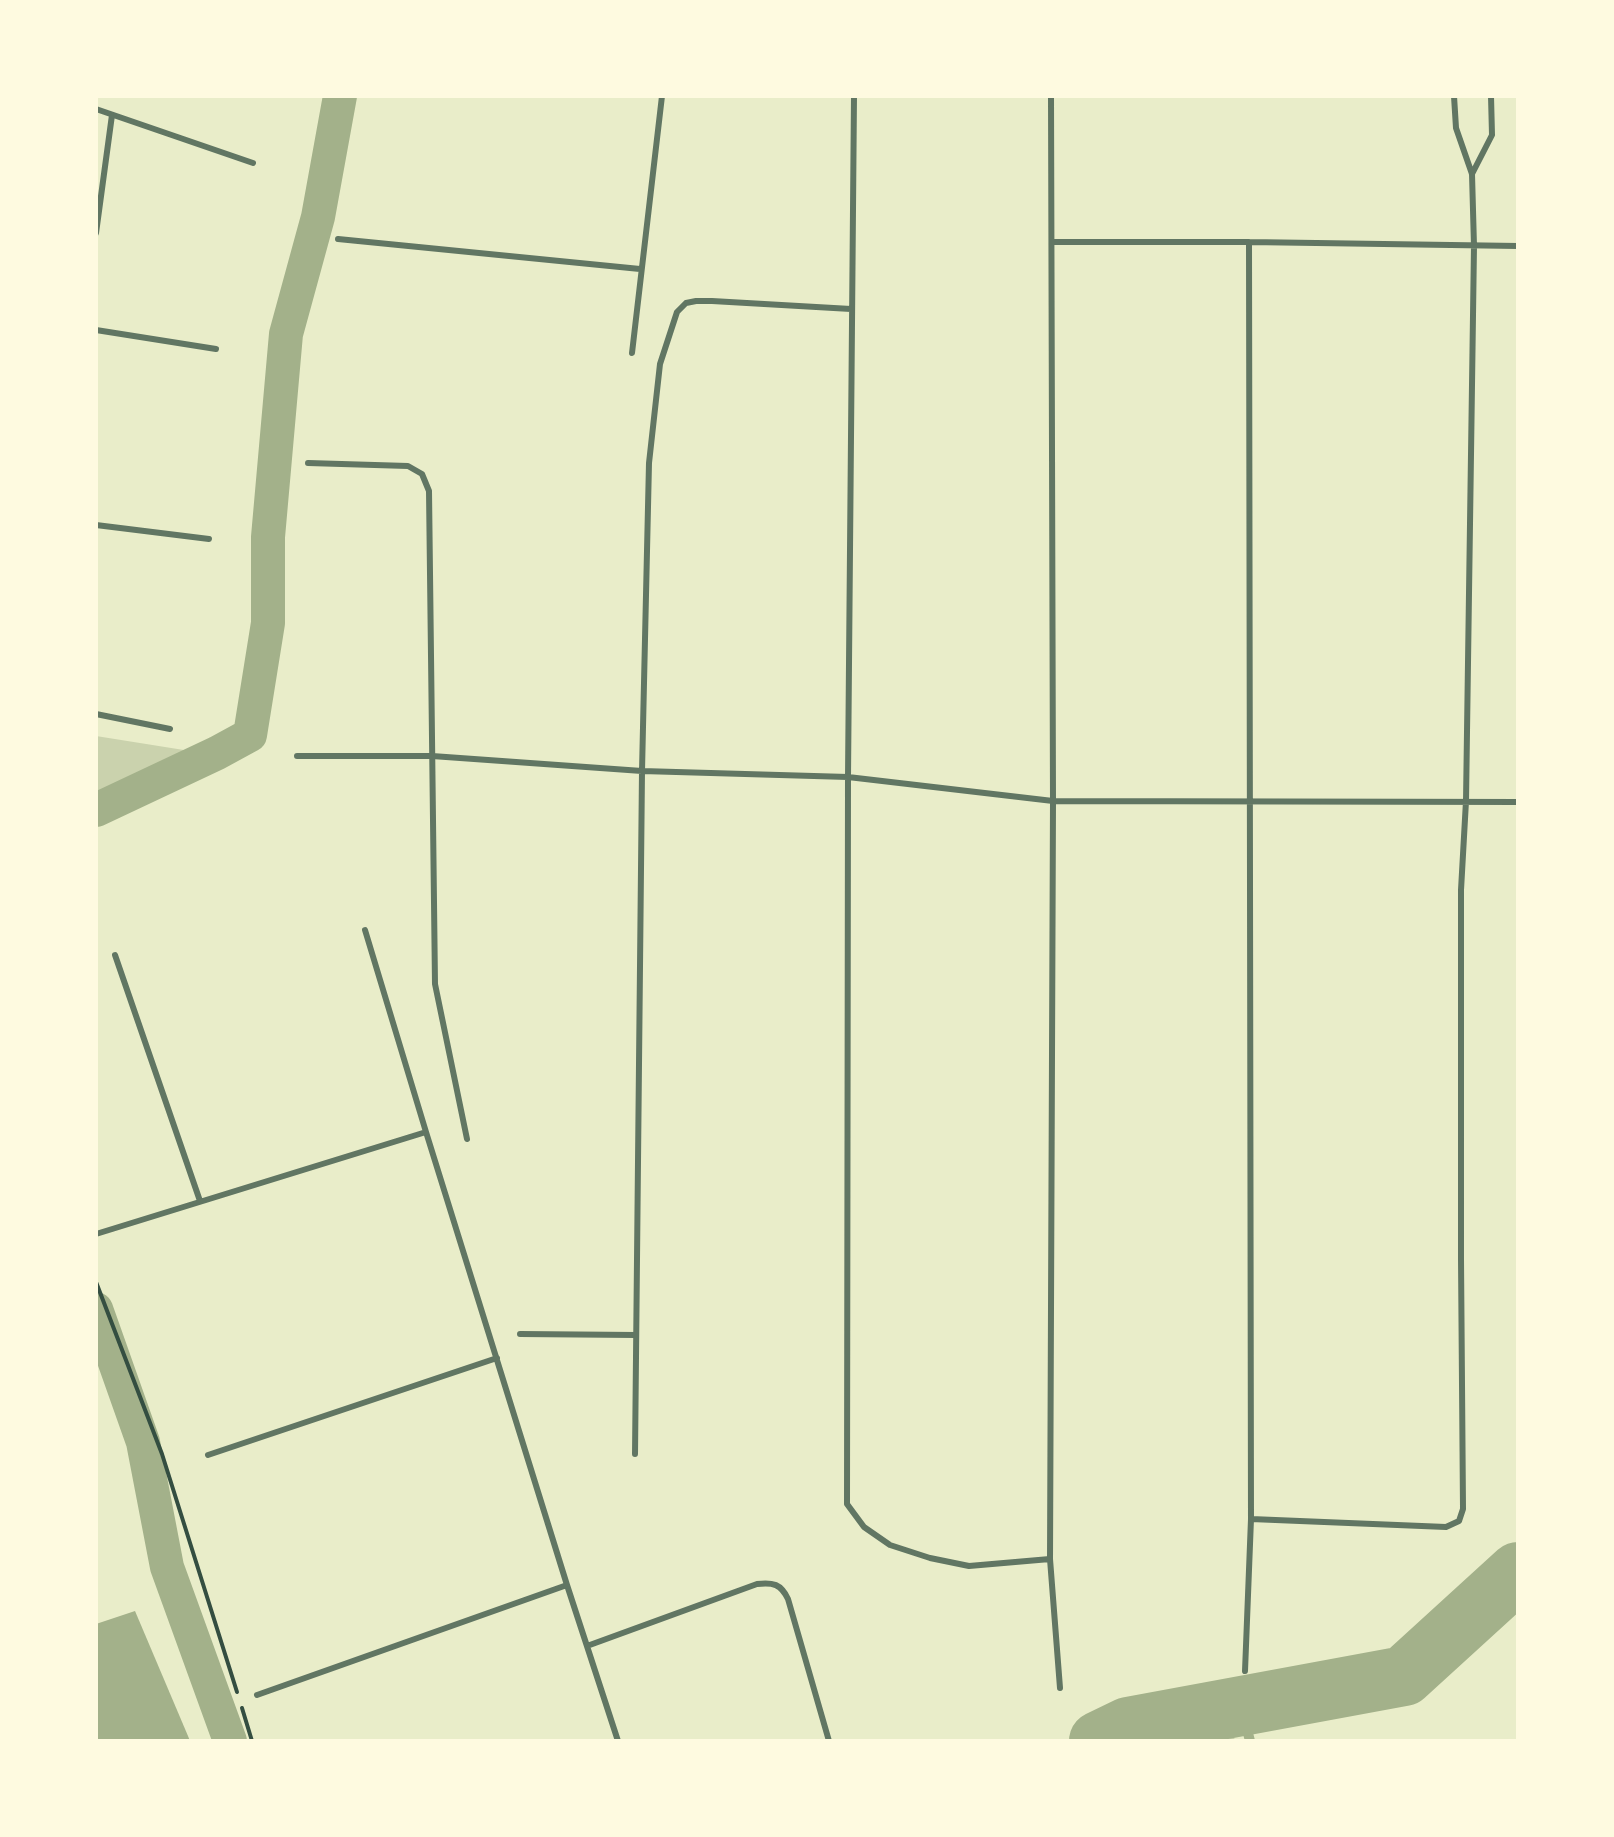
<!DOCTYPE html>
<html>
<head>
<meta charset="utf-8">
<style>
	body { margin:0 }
	#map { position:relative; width:1614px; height:1837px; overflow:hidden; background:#e9edc9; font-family:"Alegreya Sans",sans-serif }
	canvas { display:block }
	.frame { position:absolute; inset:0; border:98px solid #fefae0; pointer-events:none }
</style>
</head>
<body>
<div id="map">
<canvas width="1614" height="1837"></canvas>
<div class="frame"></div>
</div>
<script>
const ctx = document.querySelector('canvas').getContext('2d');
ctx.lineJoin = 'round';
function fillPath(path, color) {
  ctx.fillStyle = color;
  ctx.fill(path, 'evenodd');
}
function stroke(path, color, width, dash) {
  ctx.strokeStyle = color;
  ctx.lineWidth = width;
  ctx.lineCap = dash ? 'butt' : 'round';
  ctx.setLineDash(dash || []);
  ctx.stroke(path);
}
const green = new Path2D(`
	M96 736 190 751 96 794Z
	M1230 1721 1235 1741H1139L1151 1734Z`);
const water = new Path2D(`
	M135 1611 188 1736 190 1741H96V1624Z`);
const stream = new Path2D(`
	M1241 1706 1250 1741`);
const canal = new Path2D(`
	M96 810 217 753 250 735 268 623V537L286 334 318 217 340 96
	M96 1309 143 1442 167 1567 230 1741`);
const river = new Path2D(`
	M1099 1741 1128 1727 1404 1676 1518 1572`);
const path = new Path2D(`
	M96 1282 162 1454 237 1692
	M242 1708 252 1741`);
const minor = new Path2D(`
	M854 96 848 777 847 1504 864 1527 890 1545 930 1558 969 1566 1050 1559
	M1051 96 1053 801 1050 1559 1060 1688
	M96 109 253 163
	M1472 174 1492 135 1491 96
	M96 233 112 115
	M338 239 640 269
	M1052 242H1249L1518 246
	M96 330 216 349
	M632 353 662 96
	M308 463 408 466 422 474 429 491 435 984 467 1139
	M96 525 209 539
	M96 714 170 729
	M297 756H432L642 771 848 777 1053 801 1518 802
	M365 930 426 1132 567 1585 618 1741
	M115 955 200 1201
	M96 1234 426 1132
	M520 1334 636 1335
	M635 1454 642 771 649 463 660 364 677 312 686 303 696 301H712L851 309
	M208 1455 497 1358
	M1251 1519 1446 1527 1459 1521 1463 1509 1461 1259V890L1466 801 1474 246 1472 174 1456 128 1454 96
	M587 1646 757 1584C773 1582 781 1584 788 1599L829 1741
	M1245 1671 1251 1519 1249 242
	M257 1695 567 1585`);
fillPath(green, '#cad2ad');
fillPath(water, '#a3b18a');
stroke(stream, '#a3b18a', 10);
stroke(canal, '#a3b18a', 34);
stroke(river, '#a3b18a', 60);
stroke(path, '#344e41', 4);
stroke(minor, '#617663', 6);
</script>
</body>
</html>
